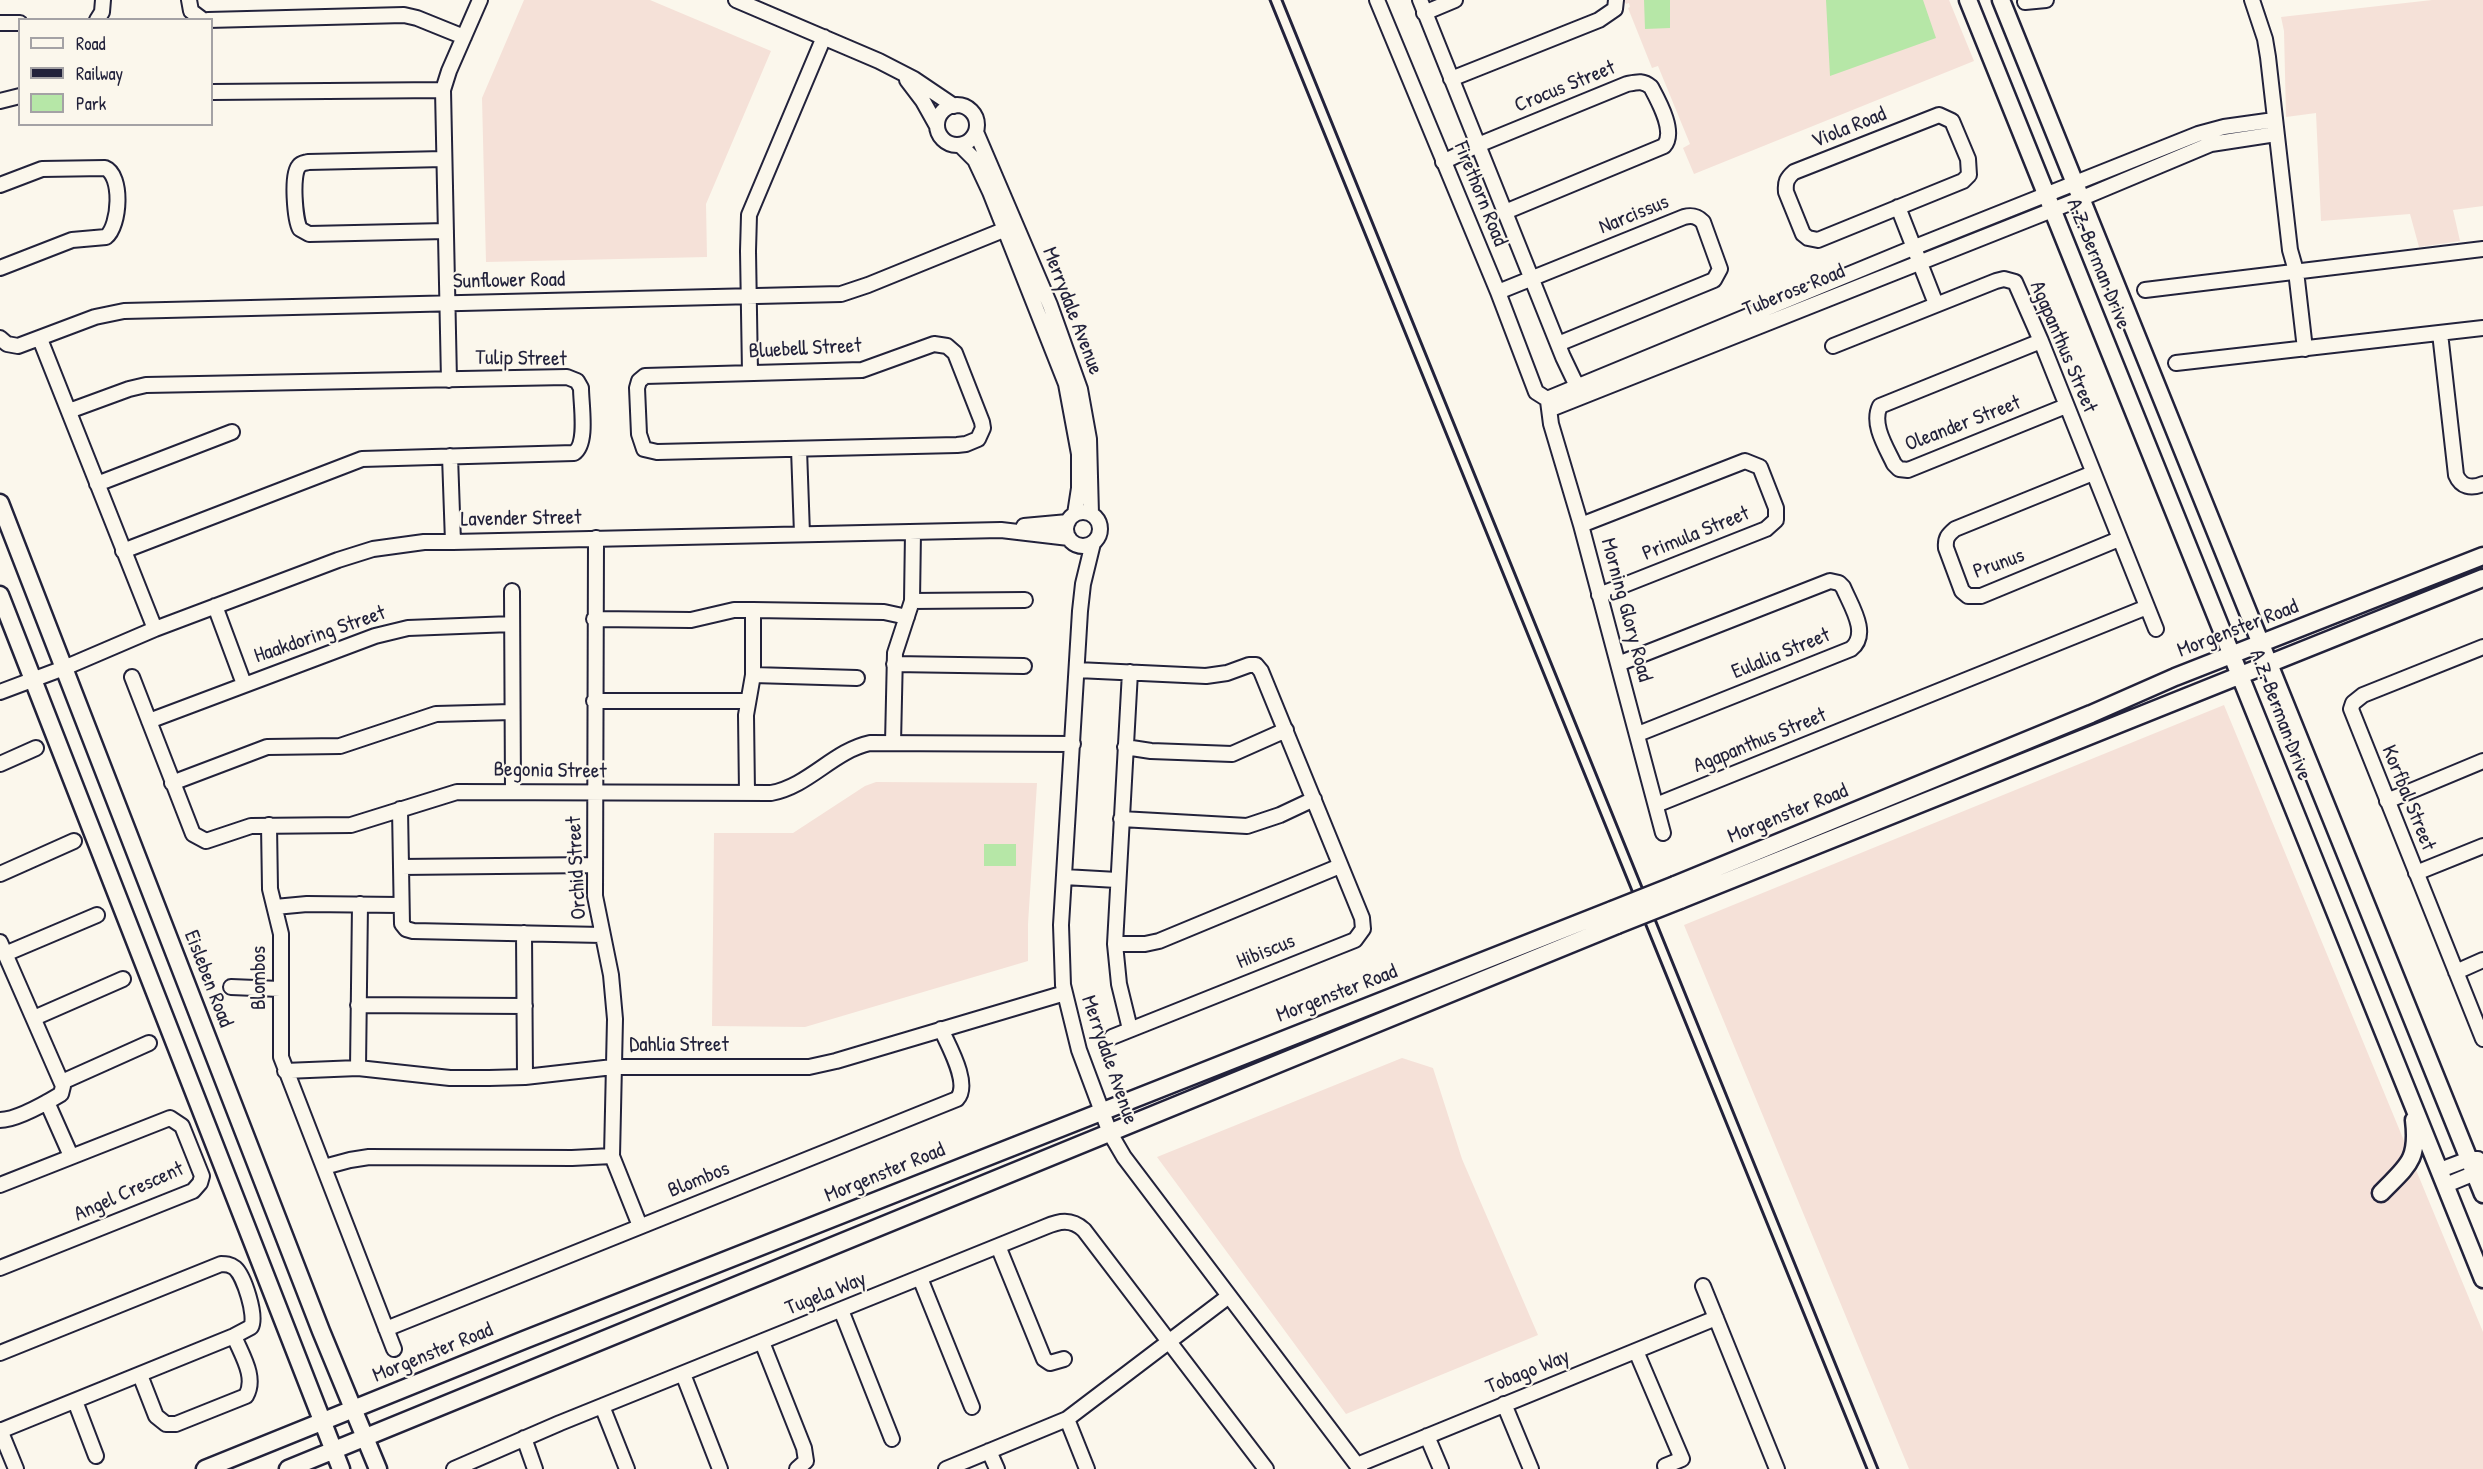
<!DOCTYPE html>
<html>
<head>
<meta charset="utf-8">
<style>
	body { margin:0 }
	#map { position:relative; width:2483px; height:1469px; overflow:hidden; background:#fbf7ec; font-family:"Patrick Hand",sans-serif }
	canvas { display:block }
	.legend { position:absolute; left:18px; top:18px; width:195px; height:108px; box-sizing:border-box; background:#fbf7ec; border:2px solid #a4a2a5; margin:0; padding:8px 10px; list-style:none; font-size:18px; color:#22223b }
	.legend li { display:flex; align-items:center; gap:12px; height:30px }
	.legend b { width:30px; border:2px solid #a4a2a5 }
</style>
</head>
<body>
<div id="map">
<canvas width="2483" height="1469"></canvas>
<ul class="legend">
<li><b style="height:8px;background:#fbf7ec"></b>Road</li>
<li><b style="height:8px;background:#22223b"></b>Railway</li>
<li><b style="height:16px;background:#b6e7a7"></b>Park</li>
</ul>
</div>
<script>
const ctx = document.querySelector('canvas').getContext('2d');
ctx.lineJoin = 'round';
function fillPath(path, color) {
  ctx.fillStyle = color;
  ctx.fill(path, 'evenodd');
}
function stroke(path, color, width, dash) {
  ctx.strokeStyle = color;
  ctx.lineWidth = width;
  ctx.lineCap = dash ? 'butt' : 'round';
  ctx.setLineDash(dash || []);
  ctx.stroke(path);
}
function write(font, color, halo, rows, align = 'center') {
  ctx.font = font + ' "Patrick Hand",sans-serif';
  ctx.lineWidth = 4.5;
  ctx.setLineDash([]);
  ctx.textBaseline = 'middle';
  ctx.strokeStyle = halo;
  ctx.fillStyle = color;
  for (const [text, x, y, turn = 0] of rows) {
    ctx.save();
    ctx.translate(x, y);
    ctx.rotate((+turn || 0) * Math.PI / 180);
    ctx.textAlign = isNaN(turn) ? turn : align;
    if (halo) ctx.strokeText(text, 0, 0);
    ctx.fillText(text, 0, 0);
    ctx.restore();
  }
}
const built = new Path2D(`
	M524 0H650L771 51 706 204 707 257 486 262 482 98Z
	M1624 0H1949L1974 61 1694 174 1683 148 1690 144 1658 66 1652 68 1628 8 1630 7 1629 3 1626 4Z
	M2432 0H2483V206L2453 210 2460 241 2419 247 2410 214 2321 221 2316 113 2286 117 2284 31 2281 17Z
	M2224 705 2483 1332V1469H1909L1684 925Z
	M876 782 1037 783 1028 924V961L805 1027 712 1026 714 833H793L865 786Z
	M1402 1058 1433 1068 1462 1159 1538 1335 1346 1414 1157 1157Z`);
const green = new Path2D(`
	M1644 0H1670V28L1645 29Z
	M1826 0H1923L1936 38 1830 76Z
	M984 844H1016V866H984Z`);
const minor = new Path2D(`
	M189 0 191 11 203 20
	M736 0 879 61 914 79 954 106
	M1377 0 1498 292 1536 392 1547 399
	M1420 0 1563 357 1574 380 1582 390
	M2252 0 2265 39 2268 57 2290 250 2296 271 2305 349
	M2025 2 2046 0
	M1424 13 1455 0
	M97 20 102 12 103 0
	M208 20 404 15 417 18 464 37
	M0 23H20
	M1451 79 1599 20 1615 9 1616 0
	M907 80 923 101 937 126
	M212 92 443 90
	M0 101 20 96
	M937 125a20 20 0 1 1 40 0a20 20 0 1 1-40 0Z
	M1939 115 1952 121 1968 159 1969 175 1963 181 1818 240 1808 238 1803 234 1786 192C1785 182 1787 178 1794 172Z
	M976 132 1050 305 1080 389 1089 439 1091 514
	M960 145 975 160 990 192 1066 384 1079 454V488L1075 514
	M444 159 308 162C305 163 301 163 299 166 291 174 295 220 300 229L309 234 446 231
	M1443 162 1478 145 1627 84C1637 82 1643 80 1651 87 1659 102 1676 132 1664 146L1505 212
	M0 185 42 169 105 168C123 175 120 226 106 237L72 240 0 268
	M1898 207 1936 304
	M2145 290 2483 249
	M1498 292 1684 217C1692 215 1697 216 1703 222L1720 269 1714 280 1558 344
	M2440 333 2456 475C2461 487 2471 489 2483 484
	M0 338 7 344 18 346 95 317 124 311 841 294 868 285 1006 229
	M40 339 155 629
	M2041 341 1880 406C1871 424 1886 447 1894 464L1899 469 1908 470 2066 406
	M934 344 947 346 955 353 982 422 983 428 978 439 966 444 957 445 657 452 644 449 639 434 637 388 639 381 645 376 862 370Z
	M1833 346 1996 281 2004 279 2015 282 2041 341 2156 629
	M2176 363 2483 328
	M750 373 748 251 749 215 824 37
	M449 380 443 90 449 71 480 0
	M1547 399 1915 247 2198 134 2224 127 2274 120
	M1548 401 1551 424 1581 525 1663 833
	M1551 409 2080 199 2211 144 2276 134
	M69 411 129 389 146 385 567 377 577 381 581 388C581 405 588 444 574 453L362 459 123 551
	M799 449 802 534
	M450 456 453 542
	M2093 473 1955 529C1948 535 1945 538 1946 548L1962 591 1968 596H1981L2119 539
	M97 484 232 432
	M1066 529a17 17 0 1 1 34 0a17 17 0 1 1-34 0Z
	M1581 525 1745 461 1760 467 1776 508V520L1766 529 1599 595
	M1024 526 1068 522
	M596 538 595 896 611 975 615 1019 612 1156 640 1226
	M1093 543 1083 584 1080 611 1061 925 1063 985 1079 1050 1110 1133 1124 1157 1360 1469
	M512 591 513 792
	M912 601 1025 600
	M215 606 244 684
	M594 619 691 620 734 610H753L884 612 907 617
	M2483 647 2363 695 2353 703 2351 709 2483 1039
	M894 664 1024 666
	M1618 664 1830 581 1839 583 1843 587C1851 606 1870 634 1851 649L1638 734
	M1077 670 1206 676 1227 673 1249 665H1256L1261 671 1362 918 1363 929 1355 940 1112 1037
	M1130 672 1115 944 1119 984 1130 1029
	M753 675 857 678
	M132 677 193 834 206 841 251 826 351 825 457 792 771 793C809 786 833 751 870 743L1073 744
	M0 692 64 668 155 629 338 560 373 549 424 542H453L1001 530 1069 538
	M594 701H748
	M149 721 375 636 408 628 512 624
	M893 743 895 653 912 601 913 532
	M1125 747 1151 751 1232 754 1286 730
	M0 764 36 748
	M172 783 267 747 340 746 436 714 512 712
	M747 793 746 715 753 675V610
	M2387 801 2483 761
	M1656 805 2147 607
	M400 809 402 924 406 929 413 931 602 935
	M1121 819 1247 826 1280 815 1314 799
	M269 825 270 889 281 934V1057L394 1349
	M401 867 594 865
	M2416 873 2483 846
	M0 874 74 841
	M1064 877 1117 880
	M275 907 307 904 400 905
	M524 933 525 1077
	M0 942 63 1086 61 1094C46 1103 17 1120 0 1120
	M1115 944H1145L1159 941 1340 866
	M5 954 97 915
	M2456 972 2483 960
	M231 987 280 989
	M358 1005 525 1006
	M34 1018 123 979
	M358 1068 360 904
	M285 1071 358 1068 450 1078H489L525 1077 613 1067H809L836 1061 1065 993
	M62 1082 149 1043
	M47 1102 71 1156
	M324 1167 350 1160 369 1157 572 1158 612 1156
	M2440 1170 2469 1159H2478
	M0 1185 170 1118 182 1126 202 1176 200 1183 193 1191 0 1268
	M2446 1185 2475 1173 2483 1162
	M998 1246 1044 1359 1050 1363 1064 1359
	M920 1278 972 1407
	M1703 1286 1777 1469
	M841 1310 892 1439
	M386 1329 957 1099C971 1084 948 1045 941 1029
	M762 1342 804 1448 806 1461 797 1469
	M1636 1351 1682 1459 1665 1466
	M0 1353 221 1264C226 1264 230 1264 235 1268 244 1276 257 1316 251 1327L234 1336 0 1431
	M683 1374 720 1469
	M140 1375 156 1416 166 1424H176L246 1396C257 1377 241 1354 234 1336
	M75 1401 96 1456
	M1504 1404 1531 1469
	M602 1406 627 1469
	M1067 1419 1087 1469
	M0 1430 16 1469
	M1427 1436 1441 1469
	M524 1438 535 1469
	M989 1451 997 1469
	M1357 1465 1716 1318
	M454 1469 560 1423 1045 1227C1059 1221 1071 1218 1084 1230L1266 1469
	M946 1469 1067 1419 1229 1296`);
const major = new Path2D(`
	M1968 0 2483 1279
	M2001 0 2483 1194
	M0 503 321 1331 378 1469
	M0 595 341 1469
	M1675 885 2091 714 2175 677 2483 556
	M1680 900 2483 578
	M2381 1193C2407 1166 2419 1161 2414 1120
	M205 1469 524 1340 1612 910
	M288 1469 1617 925`);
const rail = new Path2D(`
	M1270 0 1867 1469
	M1282 0 1878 1469`);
const majorBridge = new Path2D(`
	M1612 910 1675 885
	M1617 925 1680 900`);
const streetNames = [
	["Crocus Street",1565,87,-22],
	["Viola Road",1849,128,-22],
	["Firethorn Road",1480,194,68],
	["Narcissus",1634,215,-22],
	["A.Z. Berman Drive",2098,264,68],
	["Sunflower Road",509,281,-1],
	["Tuberose Road",1794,291,-22],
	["Merrydale Avenue",1072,311,69],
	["Agapanthus Street",2063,347,67],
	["Bluebell Street",805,349,-3],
	["Tulip Street",521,359,1],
	["Oleander Street",1963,424,-21],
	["Lavender Street",521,519,-1],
	["Primula Street",1696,534,-22],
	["Prunus",1999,564,-20],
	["Morning Glory Road",1626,610,75],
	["Morgenster Road",2238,629,-21],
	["Haakdoring Street",320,635,-19],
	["Eulalia Street",1781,654,-22],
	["A.Z. Berman Drive",2280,715,69],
	["Agapanthus Street",1760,741,-22],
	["Begonia Street",550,771,1],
	["Korfbal Street",2408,798,68],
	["Morgenster Road",1788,814,-22],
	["Orchid Street",577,868,-93],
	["Hibiscus",1266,952,-22],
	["Blombos",259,978,-90],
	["Eisleben Road",208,979,69],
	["Morgenster Road",1337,994,-21],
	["Dahlia Street",679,1045],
	["Merrydale Avenue",1109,1060,71],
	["Morgenster Road",885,1173,-22],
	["Blombos",699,1180,-22],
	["Angel Crescent",129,1192,-24],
	["Tugela Way",826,1294,-22],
	["Morgenster Road",433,1353,-22],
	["Tobago Way",1528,1372,-22]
];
fillPath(built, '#f5e1d8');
fillPath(green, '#b6e7a7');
stroke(minor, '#22223b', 18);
stroke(major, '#22223b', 21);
stroke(minor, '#fbf7ec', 14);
stroke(major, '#fbf7ec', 16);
stroke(rail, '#22223b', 3);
stroke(majorBridge, '#22223b', 21, []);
stroke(majorBridge, '#fbf7ec', 16);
write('21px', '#22223b', '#fbf7ec', streetNames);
</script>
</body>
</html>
